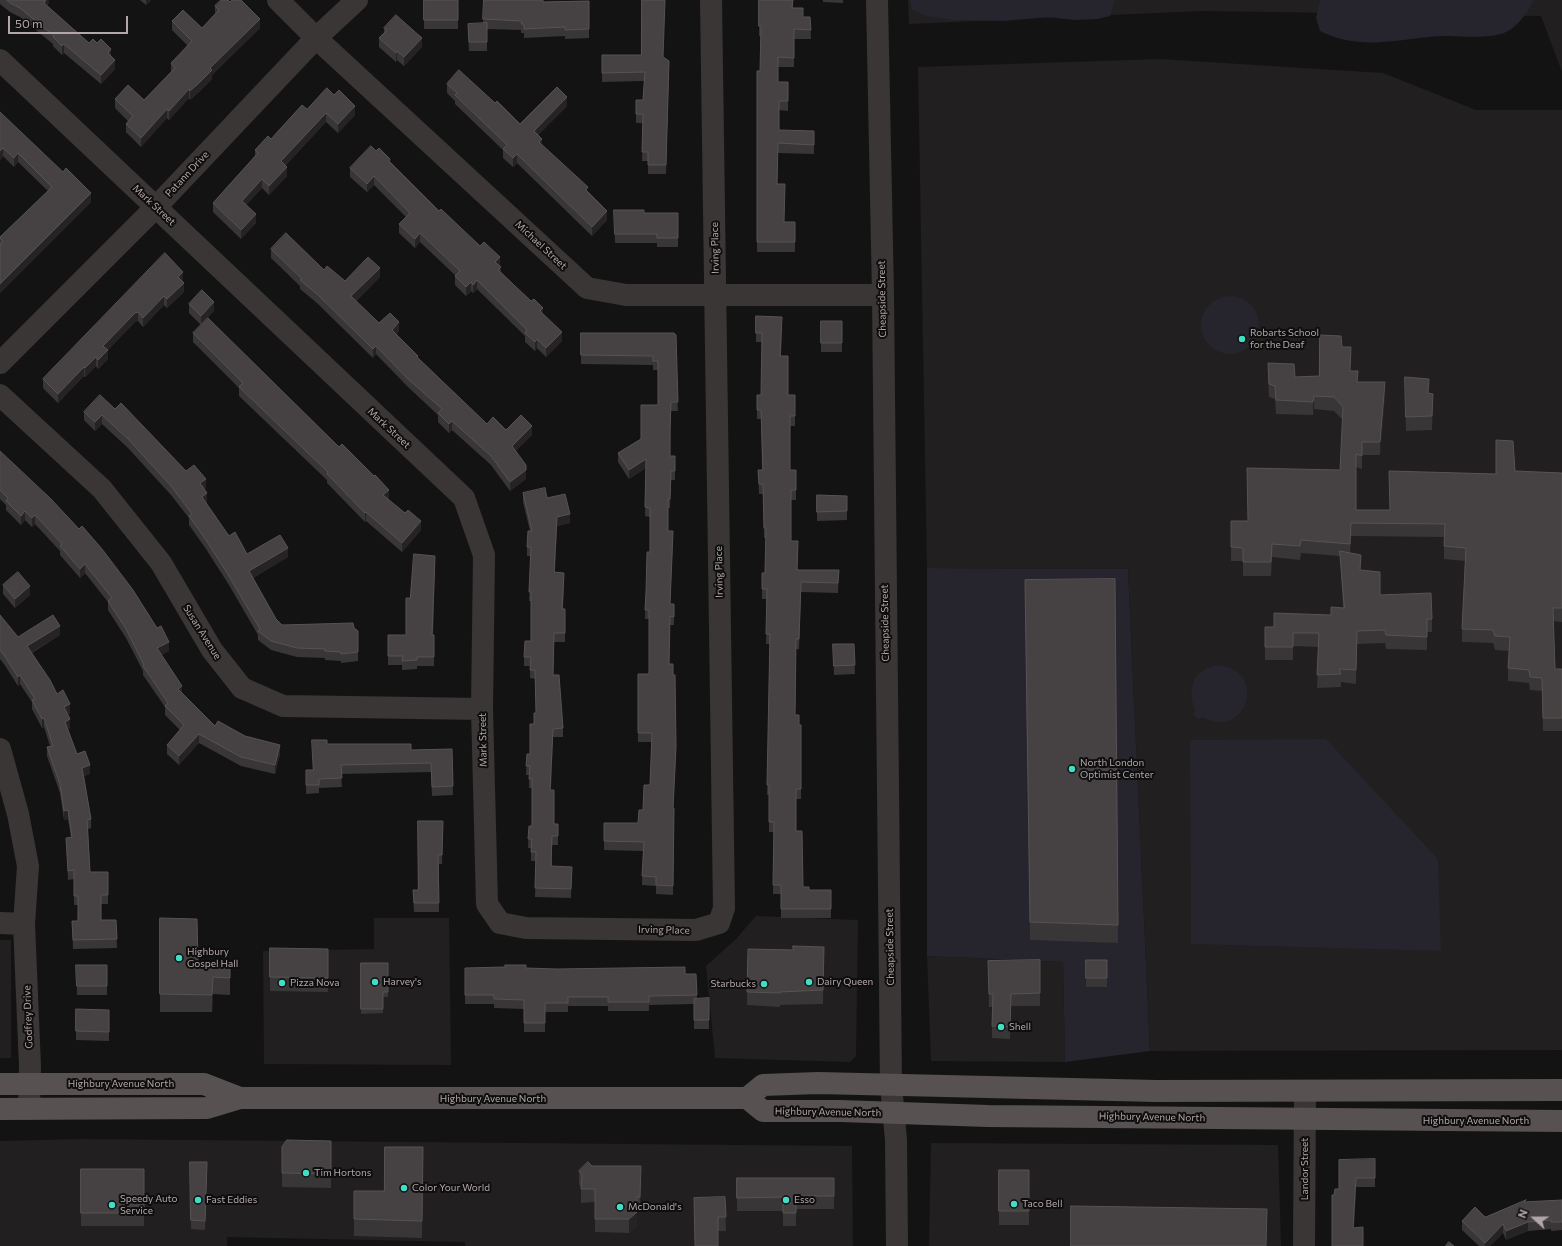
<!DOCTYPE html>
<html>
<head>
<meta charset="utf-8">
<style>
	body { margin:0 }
	#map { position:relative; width:1562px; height:1246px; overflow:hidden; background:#141313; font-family:Commissioner,sans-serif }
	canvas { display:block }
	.north { position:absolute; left:1514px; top:1198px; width:40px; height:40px; -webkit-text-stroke:3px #0f0e0e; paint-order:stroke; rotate:291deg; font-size:11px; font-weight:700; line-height:16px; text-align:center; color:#b3a6a8 }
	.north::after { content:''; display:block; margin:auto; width:14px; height:18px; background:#b3a6a8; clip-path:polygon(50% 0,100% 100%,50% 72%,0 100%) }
	.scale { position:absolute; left:8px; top:16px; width:120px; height:18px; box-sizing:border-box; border:2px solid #b3a6a8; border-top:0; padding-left:5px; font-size:12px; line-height:14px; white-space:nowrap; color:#b3a6a8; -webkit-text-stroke:3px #0f0e0e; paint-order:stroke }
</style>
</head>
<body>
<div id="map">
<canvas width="1562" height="1246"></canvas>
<div class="north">N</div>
<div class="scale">50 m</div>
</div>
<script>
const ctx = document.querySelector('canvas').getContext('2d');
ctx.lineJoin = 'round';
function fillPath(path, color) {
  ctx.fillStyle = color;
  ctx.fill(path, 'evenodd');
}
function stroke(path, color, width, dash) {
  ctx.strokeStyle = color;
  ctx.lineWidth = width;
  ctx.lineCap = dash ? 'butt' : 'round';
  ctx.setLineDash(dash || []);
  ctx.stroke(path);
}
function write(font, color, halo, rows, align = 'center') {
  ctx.font = font + ' Commissioner,sans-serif';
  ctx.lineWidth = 4;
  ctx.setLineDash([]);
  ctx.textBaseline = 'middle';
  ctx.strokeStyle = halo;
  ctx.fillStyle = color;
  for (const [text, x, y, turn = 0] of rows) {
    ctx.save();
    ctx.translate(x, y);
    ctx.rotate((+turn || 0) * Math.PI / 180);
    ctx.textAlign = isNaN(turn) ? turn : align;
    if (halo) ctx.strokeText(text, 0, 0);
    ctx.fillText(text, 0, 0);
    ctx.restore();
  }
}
const built = new Path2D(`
	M908 0H1562V72L1541 16 1201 11 909 24Z
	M1160 59 1383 73 1476 110H1562V1050L1150 1051 1128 569 927 568 918 67Z
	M756 916 858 920 856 1056 850 1062 715 1058 706 966 735 940Z
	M374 918H449L451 1065 264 1064 263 951 374 949Z
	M0 940H11V1058H0Z
	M927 956 1063 962 1065 1062 931 1061Z
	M80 1139 852 1146 853 1246H465V1242L227 1237V1246H0V1141Z
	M931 1143 1278 1145 1281 1246H929Z`);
const green = new Path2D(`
	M910 0H1115L1110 16 1097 19 1075 20 1047 17 1004 21 953 20 927 16 912 10Z
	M1320 0H1534C1527 13 1518 27 1504 33 1489 39 1460 36 1443 36 1399 38 1362 52 1320 31L1316 18Z
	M1201 325a29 29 0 1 1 58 0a29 29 0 1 1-58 0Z
	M927 568 1128 569 1150 1051 1065 1062 1063 962 927 956Z
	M1218 665C1269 670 1247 741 1202 717L1199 720 1192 714 1195 710C1187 688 1192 670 1218 665Z
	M1326 739 1438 859 1441 951 1191 944 1190 740Z`);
const minor = new Path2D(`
	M278 0 316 38 587 288 626 295H883
	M877 0 883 295 891 1085 896 1140 897 1246
	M0 60 464 498 484 555 482 709 487 904 500 923 526 928 696 930 719 923 724 908 711 0
	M0 363 156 207 316 38 357 0
	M0 395 102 489 161 563 212 650 242 688 283 706 482 709
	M0 749 18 814 28 866 24 924 30 1066 29 1109
	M0 923 24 924
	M1304 1246 1305 1092`);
const major = new Path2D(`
	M0 1084H204L240 1098
	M747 1098 763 1111H840L988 1116 1562 1121
	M0 1109 207 1108 240 1098H747L763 1085 818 1083 1156 1091 1562 1090`);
const wall = new Path2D(`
	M0 0H49V2L47 6 89 43 111 57 115 69 101 84 64 53 62 55 53 46V44L20 17 10 12 0 4Z
	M140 0H151L146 5Z
	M424 0H458V29H424Z
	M484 0 543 2 589 1V38L565 39V36L524 38V33H521V30L487 29V51H469L468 33 483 23Z
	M759 0H793V8L803 17H810L811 39H794V67H778V82H788V111L779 110V130L814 141V154L778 153 777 184 784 222H795V252H757V71H760L761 36H759Z
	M823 0H843V3L823 2Z
	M215 6 260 28 212 75V79L199 92 190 100 189 98 169 120 167 118 141 147 126 132V124L128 121 115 108V99L144 100 171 72V63L188 46 172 30V21L202 28 215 14Z
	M384 28 422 47 404 66 397 60 396 62 379 47V38L384 33Z
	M602 55 664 57 669 61 666 174H648V161H642L643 123H636V114L643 100 644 81 602 82Z
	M447 84 495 103 520 124 567 106 538 135 542 146 588 192 607 220 592 236 517 163 513 167 503 158V150L455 104V101L447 93Z
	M307 109 355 115 338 133 326 122 286 165 287 176 269 195 262 188 246 205 256 223 241 239 213 212V203L255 156V150L271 139Z
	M0 112 91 202 0 293V237L48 191 18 162 14 167 3 156 0 160Z
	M390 162 439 211 500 266 501 272 543 314 562 341 546 357 537 348 535 351 525 342V336L477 289 473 293 471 291 466 296 455 285V276H456L420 242 415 248 399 233V224L406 217 374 185 367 192 350 177V168Z
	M614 210 644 213H678V247H657V243H615Z
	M271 249 324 270 345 281 380 277 356 301 379 323 399 331 396 334 418 358 487 424 506 430 532 435 515 451 526 479 510 491 491 465 452 430 449 433 438 422V415L407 386 376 354 373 358 317 303 300 289V286L271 258Z
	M165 253 183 281V282L184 292 167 308 164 305 143 327 138 321 135 322 108 350V359L98 369 96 366 85 377 84 376 58 403 43 388V379Z
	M189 304 214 311 201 325 189 313Z
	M821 321H842V352H821Z
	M782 327 781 356 788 395H795V426H790V470H796V500H791V541L798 570H839L838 593 801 592 799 649H796L795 715 799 725 801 774V799H796V831L803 887 809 890H831V918H781V894H773L774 832H769V795H767L770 644H766L767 599H762V573H765L766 538H764L763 494H759L758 470H762L761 419H757V405L761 395 762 342H756V333Z
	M193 333 389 499H388L421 530 402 552 366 521 365 522 327 483V480L239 396V388L193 342Z
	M581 333H674L678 411H671L670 456H675V480H671L670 508H668V531L673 540 670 604 674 617V625H670L669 664 673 675 676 755 673 808 674 817 673 895 656 894V886L642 885 643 851 604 850V823H638L643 810 650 785 652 742H638V674H649V619H645L646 592 650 552V517L645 516 646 468 629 479 618 462V453L641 439 658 405V370H653V365L581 364Z
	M1268 363 1295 377 1319 376 1350 371 1358 382 1385 395 1380 455H1362V469L1356 467V510H1390L1389 471 1496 474 1515 471 1562 473V622L1553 621 1555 669H1562V731H1543L1542 691 1530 690 1529 683 1508 681V668L1509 651 1495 650 1493 643 1462 642V629L1465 561 1444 559V537L1351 536 1350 553 1361 570 1380 595 1432 619V632H1427V650L1386 649 1385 643 1357 644 1356 684 1341 682V687L1317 688 1319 647 1293 646V660H1265V627H1274L1331 615 1343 608 1340 556 1301 553 1300 560 1272 557 1271 576H1243V561H1231V521H1248L1247 468 1340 470 1343 420 1334 411 1314 409 1313 415 1276 414 1275 399 1269 397 1268 376Z
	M1405 377 1429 394 1433 408 1432 430 1406 431Z
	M115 409 206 488 204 489 207 502 206 503 229 536 247 554 288 557 253 578 276 619 282 625 354 628 358 631V661L341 663V661L325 660V658L297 657 271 650 258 640V635L229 585 206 549 189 525V518L171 495 128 448 102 424 95 431 84 420V412Z
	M0 451 169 651 161 655 182 694 215 726 245 736 280 754 275 774 241 766 199 743 179 765 167 754V745L180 730 165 715V707L143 675V671L126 638 108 610V602L85 573 80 578 60 555V551L35 524 32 527 25 520 21 525 6 510V505L0 499Z
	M523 493 547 498 570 523 557 526 555 572 564 582 563 609H565V642H554L553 675 563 728V737H553L551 790 554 824H558V845H552V866L572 867 571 898 535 897 536 861H531V848H528L529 826H532V788H529V775H526L527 754H530L536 713 535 679 530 678V666H524V657L531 641V601H529L531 556H527V547L530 531 523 502Z
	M817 495 847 496V520L817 521Z
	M435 565 433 635H434V666H417V669L402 670V665H388V635H406L410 598Z
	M1115 579 1118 943 1030 940 1025 598Z
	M3 585 30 595 15 608 3 594Z
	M0 615 18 637 60 635 32 653 57 694 70 713 68 714 70 728 67 729 77 754 90 774 84 776 91 819V828L88 829 90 872H108V904H101V920H116L117 948 73 949 72 921H78V905H74V879L68 880 66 838 71 837 68 819 64 820 60 793 47 756V747L50 746 44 727 42 728 32 709V702L20 684 18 686 4 664 0 659Z
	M833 644H854L855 674 834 675Z
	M327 744 411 750 452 749 453 795 432 796 431 772 341 774 342 787 319 788V793L306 794V770H313Z
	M443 821 442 864H439V912H414L413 890H418Z
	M160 918 198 962H230V995L213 994 212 1012H160Z
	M824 947 823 1004 780 1005V1007L747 1005 748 949 793 950Z
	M270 948 328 949V992L270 991Z
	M1040 960V1006H1011L1010 1039 992 1038V1007H989L988 961Z
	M1086 960H1107V987H1086Z
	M361 963H388V997H383V1013L361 1014Z
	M76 965H107V995H77Z
	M465 968H526L685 974H696L697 999 709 998V1029H694V1004L649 1005V1011H608V1006H568V1012H545V1032H524V1009L494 1008V1004H465Z
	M76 1009 109 1010V1041L76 1040Z
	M331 1141V1188L282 1187V1147Z
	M423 1147 422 1238 354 1236V1191H384Z
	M1375 1159V1187H1356L1354 1228 1363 1246 1334 1195 1339 1189Z
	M190 1162 207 1171 205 1230 191 1229Z
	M592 1166 641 1179 640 1210 637 1211V1226L629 1233 595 1232V1202L581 1203V1188L579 1184V1171Z
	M81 1169H144V1226H81Z
	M999 1170H1029V1225H999Z
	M737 1178H834V1209H796V1226H783V1211H737Z
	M725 1197 726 1231H718L695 1246Z
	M1562 1200V1230L1551 1231V1229L1528 1231 1506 1240 1503 1233 1490 1246H1479L1462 1230V1221L1485 1217 1526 1202Z`);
const shadedWall = new Path2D(`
	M46 0H49V2L44 12V3Z
	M146 0H151L146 5Z
	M260 19V28L212 75V79L190 100V91L210 68Z
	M422 38V47L404 66V57Z
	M64 44V53L62 55V46Z
	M111 49V58L108 53Z
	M397 51V60L396 62V53Z
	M115 60V69L101 84V75Z
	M189 89V98L169 120V111Z
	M567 97V106L534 139V131Z
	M355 106V115L338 133V124Z
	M167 109V118L141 147V138Z
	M326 113V122L281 170V161Z
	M542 139V148L539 142Z
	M3 148V156L0 160V151Z
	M18 153V162L14 167V158Z
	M517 154V163L513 167V158Z
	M287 167V176L269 195V186Z
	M374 176V185L367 192V184Z
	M262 179V188L242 210V201Z
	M91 193V202L0 293V284Z
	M607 211V220L592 236V227Z
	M256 214V223L241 239V230Z
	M420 233V242L415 248V239Z
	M500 257V266L495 262Z
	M380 268V277L351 305V296Z
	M183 272V281L178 286V277Z
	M477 280V289L473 293V285Z
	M471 282V291L466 296V287Z
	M184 283V292L167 308V299Z
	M164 296V305L143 327V318Z
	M214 302V311L201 325V316Z
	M543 308V317L540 311Z
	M138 312V321L135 322 103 355V346L135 313Z
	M399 322V331L392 339V330Z
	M562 332V341L546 357V348Z
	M537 339V348L535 351V342Z
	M376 346V354L373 358V349Z
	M108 350V359L98 369V360Z
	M96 357V366L85 377V368Z
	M84 367V376L58 403V394Z
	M1385 382V395L1380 455V442Z
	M1433 394V408L1432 430V416Z
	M1314 396V409L1313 415V402Z
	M102 415V424L95 431V422Z
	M452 421V430L449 433V424Z
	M532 426V435L512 455V446Z
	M646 459V468L629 479V470Z
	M526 470V479L510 491V482Z
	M206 479V488L200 492V483Z
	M389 490V499L383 504V495Z
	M207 493V502L202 506V497Z
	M25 511V520L21 525V516Z
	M366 512V521L365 522V513Z
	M570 514V523L557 526 554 581 557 517Z
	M35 515V524L32 527V518Z
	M421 521V530L402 552V543Z
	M288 548V557L249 580V571Z
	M85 564V573L80 578V569Z
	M801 582V592L799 649V639Z
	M30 586V595L15 608V599Z
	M60 626V635L27 655V646Z
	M1357 631V644L1356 684V670Z
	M169 642V651L157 657V648Z
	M20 675V684L18 686V677Z
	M182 686V695L178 689Z
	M70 704V713L64 716V707Z
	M44 718V727L42 728V719Z
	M70 719V728L65 731V722Z
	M553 729V737L550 799V790Z
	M199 734V743L179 765V756Z
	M280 745V754L275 774V765Z
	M676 746V755L673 817V808Z
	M90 765V774L82 777V768Z
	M68 810V819L64 820V811Z
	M213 977V994L212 1012V995Z
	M641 1166V1179L640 1210V1197Z
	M1356 1178V1187L1353 1236V1228Z
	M637 1197V1226L629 1233V1219Z
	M1528 1222V1231L1506 1240V1231Z
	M1503 1224V1233L1490 1246H1485V1243Z`);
const building = new Path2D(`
	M7 0H46L44 3 89 43 93 39 97 43 101 39 111 49 108 53 115 60 101 75 64 44 62 46 53 37 54 36 20 8 10 3Z
	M221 0H228L230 2 232 0H241L260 19 210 68 212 70 199 83 190 91 189 89 169 111 167 109 141 138 126 124 133 116 115 99 128 85 144 100 175 68 171 63 192 41 172 21 183 10 202 28 219 10 215 6Z
	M424 0H458V20H424Z
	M484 0H543V2L589 1V29L565 30V27L524 29V24H521L522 21 483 19Z
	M642 0H665L663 57 669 61 666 165H648V152H642L643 114H636V100H643L645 72 602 73V55H641Z
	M759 0H793L792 8H803V17H810L811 30 794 29V58L778 57V82H788V101H779V130L814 131V145L778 143 777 184H785L784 222H795V242H757V71H760L761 26H759Z
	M396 15 422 38 404 57 397 51 396 53 379 38 387 30 384 28Z
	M487 23V42H469L468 24Z
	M459 70 495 103 497 101 520 124 557 87 567 97 534 131 542 139 539 142 588 187 586 190 607 211 592 227 517 154 513 158 503 149 507 145 455 95 457 93 447 84Z
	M327 88 334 95 339 90 355 106 338 124 326 113 281 161 287 167 269 186 262 179 242 201 256 214 241 230 213 203 258 153 255 150 268 136 271 139 302 105 307 109Z
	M0 112 63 172 66 168 91 193 0 284V244L3 241 0 238V237L52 187 18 153 14 158 3 148 0 151Z
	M371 146 376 151 379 148 390 159 389 161 439 211 441 209 480 246 484 242 500 257 495 262 501 267 498 270 531 301 534 299 543 308 540 311 562 332 546 348 537 339 535 342 525 333 527 330 477 280 473 285 471 282 466 287 455 276 460 271 420 233 415 239 399 224 410 213 374 176 367 184 350 168Z
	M614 210H644V213H678V238H657V234H615Z
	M286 233 324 270 327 266 345 281 368 257 380 268 351 296 379 323 390 313 399 322 392 330 418 356 417 357 487 424 493 417 506 430 521 415 532 426 512 446 526 465V470L510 482 491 456 452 421 449 424 438 413 442 409 407 378 376 346 373 349 317 294 300 280 302 279 271 249Z
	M165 253 183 272 178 277 184 283 167 299 164 296 143 318 138 312 135 313 103 346 108 350 98 360 96 357 85 368 84 367 58 394 43 379Z
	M202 290 214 302 201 316 189 304Z
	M756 316 782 317 780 356H788V395H795V416H790V470H796V490H791V541H798L797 570H839L838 583 801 582 799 639H796L795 715H799V725H801V789H796V831H802L803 887H809V890H831V909H781V885H773L774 822H769V785H767L770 634H766L767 589H762V573H765L766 528H764L763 484H759L758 470H763L761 410H757V395H761L762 333H756Z
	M208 318 339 447 342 444 374 476 375 475 389 490 383 495 405 513 408 510 421 521 402 543 366 512 365 513 327 474 328 472 239 387 243 383 193 333Z
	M821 321H842V343H821Z
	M581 333H674L676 335 678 402H671L670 430V456H675V471H671L670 499H668V531H673L670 604H674V617L670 616 669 664H673V675H675L676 746 673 808H674L673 886 656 885V877L642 876 644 842 604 841V823H638L639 810H643L644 785H650L652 733H638V674H649V610H645L646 592 647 552H650V508L645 507 646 459 629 470 618 453 641 439V405H658V361H653V356L581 355Z
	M1320 335 1341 336 1342 347H1351L1350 371H1358L1357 382H1385L1380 442H1362V456L1356 454V510H1390L1389 471 1496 474V440L1513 441 1515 471 1562 473V608H1553L1555 669H1562V718H1543L1542 678 1530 677 1529 670 1508 668 1510 637 1495 636 1493 630 1462 629 1466 548 1444 546 1445 524 1351 523 1350 544 1301 540 1300 546 1272 544 1271 562H1243V548L1231 547V521H1248L1247 468 1340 470 1343 407 1334 397 1314 396 1313 402 1276 400 1275 386 1269 384 1268 363 1294 364 1295 377 1319 376Z
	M1405 377 1429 379 1428 393 1433 394 1432 416 1406 417Z
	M100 395 115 409 121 403 186 471 194 465 206 479 200 483 207 493 202 497 229 536 235 532 247 554 280 535 288 548 249 571 276 619 282 625 353 623 354 628 358 631V652L341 654V652L325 651V649L297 648 271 641 258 631 260 629 229 576 206 540 189 516 192 514 171 486 128 439 102 415 95 422 84 412Z
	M0 451 51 499 79 529 82 526 102 549 133 590 157 628 161 626 169 642 157 648 182 686 178 689 215 726 218 721 245 736 280 745 275 765 241 757 199 734 179 756 167 745 184 725 165 706 168 703 143 666 144 665 126 629 108 601 112 598 85 564 80 569 60 546 62 544 35 515 32 518 25 511 21 516 6 501 8 498 0 490Z
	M545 488 547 498 565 494 570 514 557 517 554 572 564 573 562 609H565V633H554L553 675H559L563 728 553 729 550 790H554V824H558V836H552L551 866 572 867 571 889 535 888 536 852H531L532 839H528L529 826H532V779H529L530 766H526L527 754H530V724H534V713H536L535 670H530L531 657H524L525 641H531V592H529L531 547H527L528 531H532L523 493Z
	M817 495 847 496V511L817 512Z
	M1340 551 1361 555 1360 570 1380 572V595L1431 593 1432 619H1427V637L1386 635 1385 630 1357 631 1356 670 1339 669 1341 674 1317 675 1319 633H1293V647H1265V627H1274V613L1331 615V607L1344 608Z
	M414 554 435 556 432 635H434V657H417V660L402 661 403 656H388V635H406V598H410Z
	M18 572 30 586 15 599 3 585Z
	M1115 579 1118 925 1030 922 1025 580Z
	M0 615 18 637 53 615 60 626 27 646 50 680 57 694 63 690 70 704 64 707 70 719 65 722 77 754 85 751 90 765 82 768 91 819 87 820 90 872H108V895H101V920H116L117 939 73 940 72 921H78V896H74V870L68 871 66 838 72 837 68 810 64 811 60 784 47 747 53 746 44 718 42 719 32 700 35 699 20 675 18 677 4 655 0 650Z
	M833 644H854L855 665 834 666Z
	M312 740H327V744H411V750L452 749 453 786 432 787 431 763 341 765 342 778 319 779V785H306V770H313Z
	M418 821H443L442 855H438L439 903H414L413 890H418Z
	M160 918 197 919 198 962H230V978L213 977 212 995 160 994Z
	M793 946 824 947 823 990 780 992V993L747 992 748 949 793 950Z
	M270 948 328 949V978L270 977Z
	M1040 960V993L1011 994 1010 1027 992 1026 993 994H989L988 961Z
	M1086 960H1107V978H1086Z
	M361 963H388V992H383V1009H361Z
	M76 965H107V986H77Z
	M505 965H526V968L557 969 685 967V974H696L697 995 649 996V1002H608V997H568V1003H545V1023H524V1000L494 999V995H465V968L505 967Z
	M709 998V1020H694V999Z
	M76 1009 109 1010V1032L76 1031Z
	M287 1140 331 1141V1174L282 1173V1147Z
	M385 1147H423L422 1221 354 1219V1191H384Z
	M1375 1159V1178H1356L1353 1228 1363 1227V1246H1332V1195H1334L1335 1189H1339V1160Z
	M190 1162H207L205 1221 191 1220Z
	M588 1162 592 1166H641L640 1197H637V1212L629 1219H595V1189H581L582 1175 579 1171Z
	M81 1169H144V1213H81Z
	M999 1170H1029V1211H999Z
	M737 1178H834V1196H796V1213H783V1197L737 1198Z
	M725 1197 726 1217H718V1246H695L694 1198Z
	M1526 1200 1524 1202 1562 1200V1222H1551V1220L1528 1222 1506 1231 1503 1224 1485 1243 1462 1221 1475 1207 1485 1217Z
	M1071 1206 1267 1209 1266 1246H1071Z
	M1449 1242 1454 1246H1446Z`);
const markers = [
	[1242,339,4,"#41dec5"],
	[1072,769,4,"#41dec5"],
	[179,958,4,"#41dec5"],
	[375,982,4,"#41dec5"],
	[809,982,4,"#41dec5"],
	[282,983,4,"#41dec5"],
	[764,984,4,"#41dec5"],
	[1001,1027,4,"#41dec5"],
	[306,1173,4,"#41dec5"],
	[404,1188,4,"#41dec5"],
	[198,1200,4,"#41dec5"],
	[786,1200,4,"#41dec5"],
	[1014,1204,4,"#41dec5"],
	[112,1205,4,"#41dec5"],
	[620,1207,4,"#41dec5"]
];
const streetNames = [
	["Patann Drive",187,174,-47],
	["Mark Street",154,205,43],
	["Michael Street",541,245,43],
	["Irving Place",715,248,-91],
	["Cheapside Street",882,299,-91],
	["Mark Street",389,428,43],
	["Irving Place",719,572,-91],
	["Cheapside Street",885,623,-91],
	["Susan Avenue",202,632,58],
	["Mark Street",483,740,-91],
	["Irving Place",664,930,1],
	["Cheapside Street",890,947,-91],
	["Godfrey Drive",28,1017,-92],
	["Highbury Avenue North",121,1084],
	["Highbury Avenue North",493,1099],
	["Highbury Avenue North",828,1112,1],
	["Highbury Avenue North",1152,1117,1],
	["Highbury Avenue North",1476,1121],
	["Landor Street",1305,1169,-90]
];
const poiNames = [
	["Robarts School",1250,333],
	["for the Deaf",1250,345],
	["North London",1080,763],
	["Optimist Center",1080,775],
	["Highbury",187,952],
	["Gospel Hall",187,964],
	["Harvey's",383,982],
	["Dairy Queen",817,982],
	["Pizza Nova",290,983],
	["Starbucks",756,984,"right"],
	["Shell",1009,1027],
	["Tim Hortons",314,1173],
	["Color Your World",412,1188],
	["Speedy Auto",120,1199],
	["Service",120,1211],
	["Fast Eddies",206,1200],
	["Esso",794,1200],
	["Taco Bell",1022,1204],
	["McDonald's",628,1207]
];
fillPath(built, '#211f1f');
fillPath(green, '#26242c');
stroke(minor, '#3b3636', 22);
stroke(major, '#585151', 22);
fillPath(wall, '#393637');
fillPath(shadedWall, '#252323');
fillPath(building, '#464243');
stroke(building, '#575253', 1);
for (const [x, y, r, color] of markers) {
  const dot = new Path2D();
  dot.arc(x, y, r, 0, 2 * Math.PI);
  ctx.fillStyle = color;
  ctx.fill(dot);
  stroke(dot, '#0f0e0e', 1.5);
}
write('10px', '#b3a6a8', '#0f0e0e', streetNames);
write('10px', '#b3a6a8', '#0f0e0e', poiNames, 'left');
</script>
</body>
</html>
